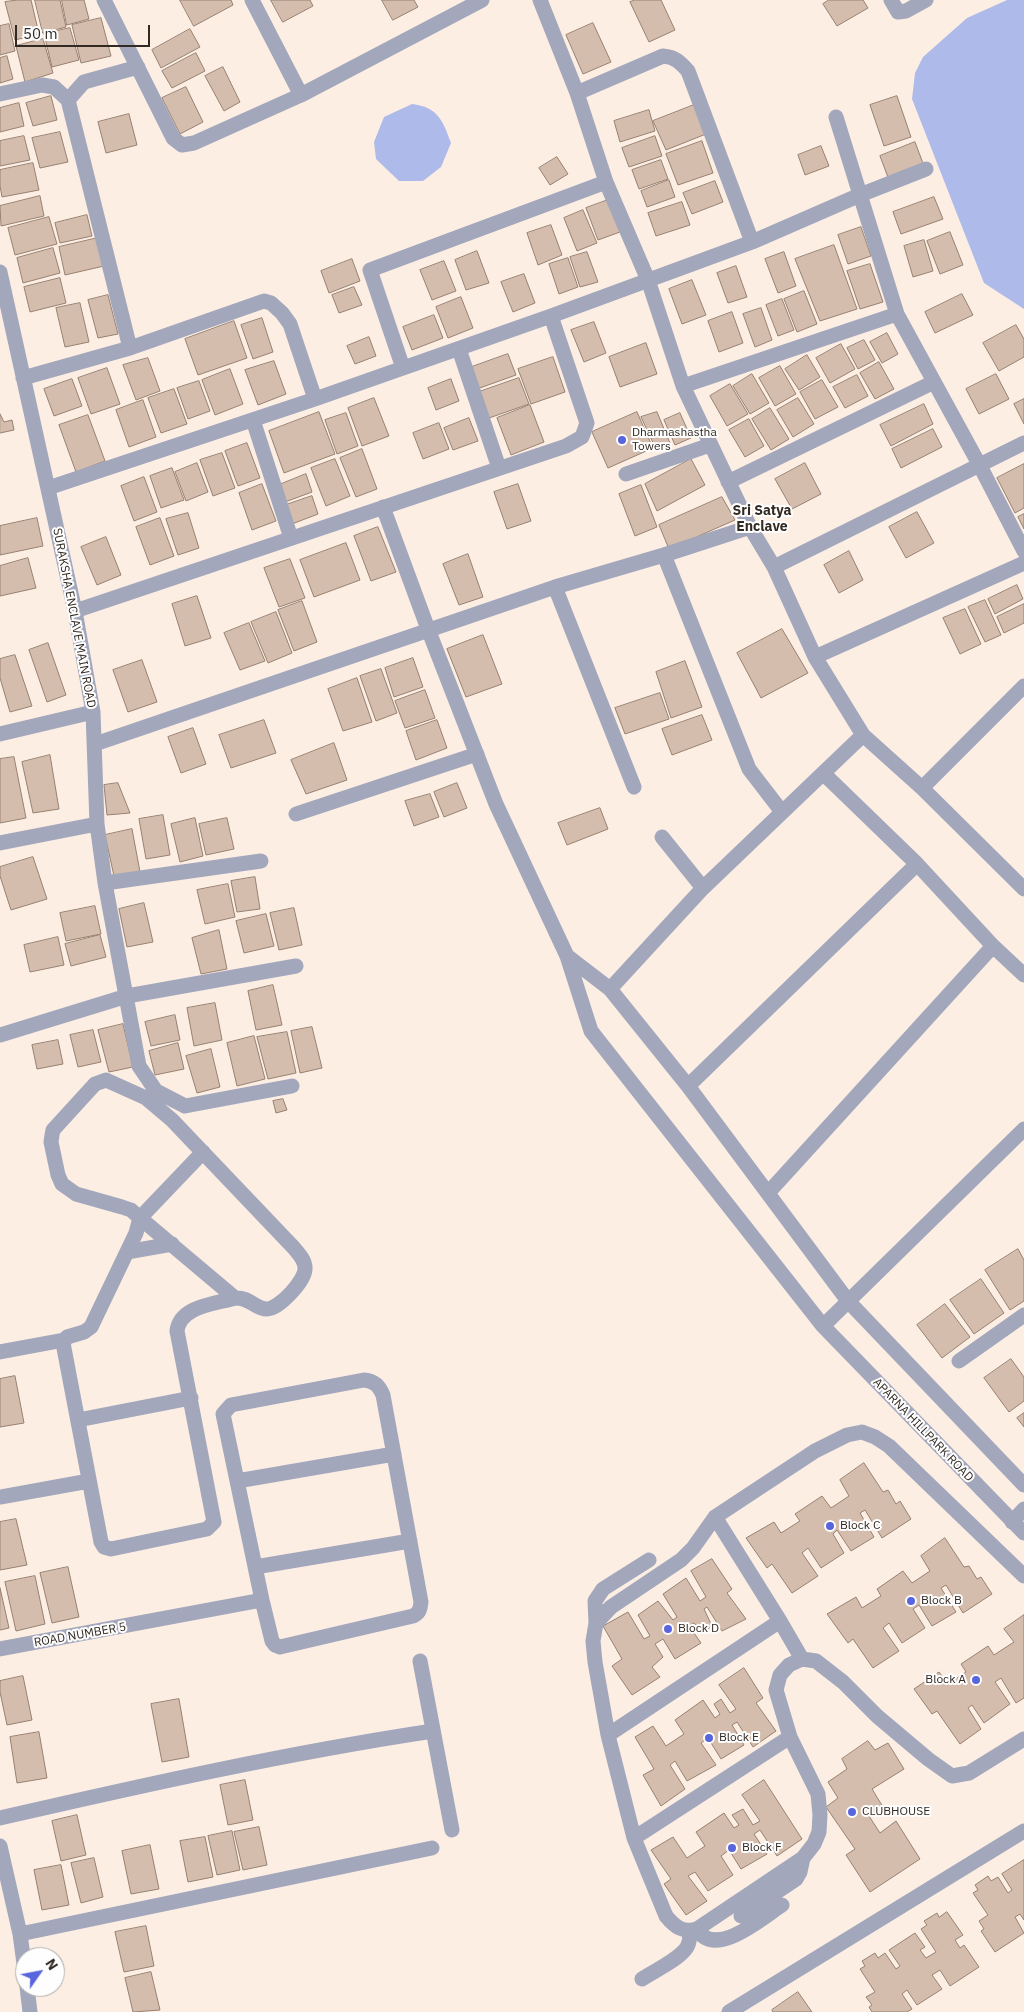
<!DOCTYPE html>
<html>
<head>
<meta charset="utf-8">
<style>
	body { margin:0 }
	#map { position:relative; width:1024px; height:2012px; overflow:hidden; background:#fdeee4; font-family:"IBM Plex Sans",sans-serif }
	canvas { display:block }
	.north { position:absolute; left:15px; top:1947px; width:50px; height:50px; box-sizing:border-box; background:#fefefe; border:1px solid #aca9a6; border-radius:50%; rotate:57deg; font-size:14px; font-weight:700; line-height:20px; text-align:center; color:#312922 }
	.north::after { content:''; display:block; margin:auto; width:18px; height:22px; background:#5865dc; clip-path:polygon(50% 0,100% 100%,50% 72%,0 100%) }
	.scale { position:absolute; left:15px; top:25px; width:135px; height:22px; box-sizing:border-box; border:2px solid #312922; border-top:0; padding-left:6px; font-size:15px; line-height:18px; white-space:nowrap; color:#312922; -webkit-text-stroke:4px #fefefe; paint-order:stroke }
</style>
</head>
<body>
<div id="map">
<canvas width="1024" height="2012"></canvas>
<div class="north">N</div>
<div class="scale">50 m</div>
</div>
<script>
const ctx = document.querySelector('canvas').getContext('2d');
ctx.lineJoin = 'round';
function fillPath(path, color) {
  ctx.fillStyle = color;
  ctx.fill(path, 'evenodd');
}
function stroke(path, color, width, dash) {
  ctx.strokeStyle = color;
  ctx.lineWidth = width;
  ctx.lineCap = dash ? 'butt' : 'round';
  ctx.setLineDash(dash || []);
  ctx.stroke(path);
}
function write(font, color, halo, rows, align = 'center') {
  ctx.font = font + ' "IBM Plex Sans",sans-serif';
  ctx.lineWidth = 4;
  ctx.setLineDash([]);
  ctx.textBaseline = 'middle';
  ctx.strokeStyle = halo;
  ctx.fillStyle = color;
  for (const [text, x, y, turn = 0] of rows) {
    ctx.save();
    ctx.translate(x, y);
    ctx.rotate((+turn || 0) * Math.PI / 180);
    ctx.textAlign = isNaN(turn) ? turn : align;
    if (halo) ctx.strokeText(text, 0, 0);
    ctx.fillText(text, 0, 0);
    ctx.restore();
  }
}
const water = new Path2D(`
	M1007 0H1024V309L984 283 912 99 915 73 923 57 967 18Z
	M412 104C438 107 443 121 451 143L441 167 423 181H399L376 159 374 142 384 117Z`);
const building = new Path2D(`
	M18 0H31L39 34 15 40 5 2Z
	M35 0H60L66 27 43 33Z
	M62 0H84L89 19 67 25Z
	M180 0H231L233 5 194 26Z
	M271 0H310L313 6 283 22Z
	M382 0H414L418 7 393 20Z
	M635 0H661L675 30 649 42 630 2Z
	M829 0H863L868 8 837 26 823 4Z
	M101 18 111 56 81 63 72 25Z
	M593 23 611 62 583 74 566 35Z
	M9 24 15 51 0 55V26Z
	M70 28 79 60 52 67 44 34Z
	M190 29 200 47 161 68 152 50Z
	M43 39 53 73 25 82 16 46Z
	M196 53 205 71 172 88 162 71Z
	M7 56 13 79 0 83V58Z
	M223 67 240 102 224 111 205 76Z
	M186 87 203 122 180 134 162 98Z
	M51 96 57 120 33 126 26 103Z
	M897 96 911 137 884 146 870 105Z
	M19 103 24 126 0 132V108Z
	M694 105 706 134 666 150 653 121Z
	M649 110 655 131 620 142 614 121Z
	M129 114 137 145 106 153 98 122Z
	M60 132 68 162 40 168 32 138Z
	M24 136 30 160 0 166V141Z
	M655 136 662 156 629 167 622 148Z
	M702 141 713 173 678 185 666 154Z
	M915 142 924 166 889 180 880 156Z
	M821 146 829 166 805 175 798 155Z
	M557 157 568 174 550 185 539 168Z
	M661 160 668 179 639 189 632 170Z
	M33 163 39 190 2 197 0 186V170Z
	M669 180 675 197 647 207 641 191Z
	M715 181 723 202 692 214 683 193Z
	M40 196 44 216 1 226 0 206Z
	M934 197 943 219 901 234 893 212Z
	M608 200 620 232 598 240 586 208Z
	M682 202 690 225 656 236 648 213Z
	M583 210 597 243 577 251 564 218Z
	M87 215 92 236 60 243 55 223Z
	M49 217 57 244 15 255 8 228Z
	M551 225 562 255 538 265 527 233Z
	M861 227 871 256 848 264 838 235Z
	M950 232 963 265 940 274 927 241Z
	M98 238 104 266 65 275 59 247Z
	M924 240 933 271 913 277 904 246Z
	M834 245 857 309 820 321 795 259Z
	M53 248 60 273 23 283 17 258Z
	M477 251 489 283 466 290 455 260Z
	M587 252 598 282 580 287 570 257Z
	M784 252 796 286 778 293 765 259Z
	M568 258 578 287 559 294 549 264Z
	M352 259 360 281 329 293 321 271Z
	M444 261 456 291 432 300 420 270Z
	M870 264 883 302 860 309 847 271Z
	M736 266 747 297 728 303 717 273Z
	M524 274 535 303 513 312 501 282Z
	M60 278 66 303 30 312 24 287Z
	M692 280 706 315 682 324 669 289Z
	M354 287 362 305 339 313 332 295Z
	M804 291 817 324 797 332 784 299Z
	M962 294 973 315 935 333 925 312Z
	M108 295 118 334 98 338 88 300Z
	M461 297 473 328 448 338 436 307Z
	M782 299 794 330 778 336 766 305Z
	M80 303 89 342 65 347 56 308Z
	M761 308 772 340 755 347 743 314Z
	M732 312 743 343 719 352 708 321Z
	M434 315 443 338 412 350 403 327Z
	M262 318 273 352 253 359 241 325Z
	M234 321 247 358 198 375 185 339Z
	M594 322 606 353 584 362 571 330Z
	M1016 325 1024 339V357L999 371 983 343Z
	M887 333 898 354 882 363 870 342Z
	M369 337 376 356 355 364 347 346Z
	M864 340 875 360 858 369 847 348Z
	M646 343 657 374 620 387 609 357Z
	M841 344 855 369 830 383 816 358Z
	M508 354 516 375 477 389 469 368Z
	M807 355 820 377 799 390 785 369Z
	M553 357 565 392 531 404 518 369Z
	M148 358 160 391 136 400 123 365Z
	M274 361 286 394 258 405 245 370Z
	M879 362 894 389 875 399 860 373Z
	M780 366 796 394 775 406 759 378Z
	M107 368 120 404 91 414 78 378Z
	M230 369 243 404 215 415 202 380Z
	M752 374 769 403 750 414 733 386Z
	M996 374 1009 399 979 414 966 389Z
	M857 375 868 396 845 408 833 387Z
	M519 378 529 404 489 418 479 392Z
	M72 379 82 406 54 416 44 389Z
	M451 379 459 401 436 410 428 388Z
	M822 380 838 407 815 419 800 392Z
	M199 381 210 411 188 419 177 388Z
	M730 384 748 414 727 426 710 396Z
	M174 389 187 424 161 433 148 398Z
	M374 398 389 436 362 446 348 408Z
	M798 398 814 424 793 437 777 410Z
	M1024 399V424L1014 404Z
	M143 400 156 437 129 447 116 410Z
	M924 404 933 424 891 446 880 425Z
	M530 405 544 442 511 455 497 418Z
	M770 408 789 439 771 450 752 419Z
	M319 412 335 454 284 473 269 431Z
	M637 412 653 448 608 468 592 432Z
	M657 412 670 443 656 449 641 417Z
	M346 413 358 446 337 454 325 420Z
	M680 413 691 438 675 445 664 420Z
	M0 414 4 422 12 420 14 430 0 433Z
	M88 415 105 461 76 472 59 425Z
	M469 418 478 441 453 450 444 428Z
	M749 419 764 446 745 457 729 430Z
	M439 423 449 449 423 459 413 433Z
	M933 429 942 447 901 468 892 449Z
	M247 443 260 478 238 486 225 451Z
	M362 449 377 489 356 497 340 458Z
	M222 453 235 488 213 496 200 460Z
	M335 459 350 496 326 506 311 468Z
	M691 459 705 485 657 511 645 484Z
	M197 463 208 492 186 501 175 472Z
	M805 463 821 494 792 509 775 479Z
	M1024 464V508L1015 513 997 478Z
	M172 468 184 500 161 508 150 476Z
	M306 474 312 492 285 502 279 485Z
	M144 477 157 512 134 521 121 486Z
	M262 484 276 521 252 530 239 493Z
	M518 484 531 521 507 529 494 492Z
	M641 485 657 527 635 536 619 494Z
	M312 496 318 514 292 524 286 505Z
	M722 497 735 520 669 549 659 525Z
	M917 512 934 543 906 558 889 527Z
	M188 513 199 548 178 555 166 519Z
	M1024 514V529L1018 517Z
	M37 518 43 546 0 555V526Z
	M160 518 174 556 150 565 136 527Z
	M378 527 396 572 371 581 354 536Z
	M106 537 121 575 97 585 81 547Z
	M346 543 360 580 314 597 300 560Z
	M849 551 863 580 839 593 824 565Z
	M468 554 483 597 459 605 443 564Z
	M28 558 36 588 0 596V566Z
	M290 559 305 598 279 607 264 568Z
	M1017 585 1023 599 995 614 988 599Z
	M197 596 211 638 185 646 172 604Z
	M985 600 1001 635 985 642 968 607Z
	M302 601 317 642 294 651 278 610Z
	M1024 604V623L1004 633 997 617Z
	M965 609 981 644 960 654 943 618Z
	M276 612 292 653 268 663 251 622Z
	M249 623 265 661 240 670 224 633Z
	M782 629 808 673 761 698 737 653Z
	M483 635 502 684 466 697 447 649Z
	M48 643 66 695 47 702 29 650Z
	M15 655 32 706 10 712 0 678V659Z
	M413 658 423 687 394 697 385 668Z
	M142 660 157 702 128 712 113 670Z
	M685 661 702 707 671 718 656 672Z
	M381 669 397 713 376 721 360 676Z
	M357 678 372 722 343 731 328 689Z
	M425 690 435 718 405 728 395 701Z
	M660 693 669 719 625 734 615 708Z
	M702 715 712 740 672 755 662 729Z
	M264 720 276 753 231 768 219 735Z
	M437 720 447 748 416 760 406 731Z
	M193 728 206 764 181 773 168 737Z
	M334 743 347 780 306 794 291 760Z
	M50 755 59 809 33 813 22 762Z
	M14 757 26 818 0 823V759Z
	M118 783 130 813 107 815 104 785Z
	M457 783 467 808 444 817 434 792Z
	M430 794 439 817 414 826 405 801Z
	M600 808 608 829 567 845 558 823Z
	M163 815 170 855 146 859 139 819Z
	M195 818 203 856 180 862 171 824Z
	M227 818 234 849 206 855 199 824Z
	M132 829 140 872 114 876 105 835Z
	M33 857 47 899 11 910 0 876V867Z
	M255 877 260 909 237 912 231 881Z
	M228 884 235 917 205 924 197 890Z
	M144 903 153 942 127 947 119 909Z
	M95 906 101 934 66 941 60 913Z
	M294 908 302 945 279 950 270 913Z
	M266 914 274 946 244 953 236 921Z
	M219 930 227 969 201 974 192 938Z
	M100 935 106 957 71 966 65 944Z
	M58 937 64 965 30 972 24 945Z
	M273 985 282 1025 256 1030 248 991Z
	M215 1003 222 1040 194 1046 187 1008Z
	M175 1015 180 1040 151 1046 145 1022Z
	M123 1024 133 1067 109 1072 98 1030Z
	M312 1027 322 1068 300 1073 291 1031Z
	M93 1030 101 1062 78 1067 70 1035Z
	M287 1032 296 1073 268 1079 257 1037Z
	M254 1036 265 1079 237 1086 227 1043Z
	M58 1040 63 1064 37 1069 32 1045Z
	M178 1043 184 1069 155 1075 149 1051Z
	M211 1049 220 1087 197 1093 186 1056Z
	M283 1099 287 1110 276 1113 273 1101Z
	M1018 1249 1024 1260V1301L1010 1310 985 1270Z
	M981 1279 1004 1313 974 1334 950 1300Z
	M945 1304 970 1337 942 1358 917 1325Z
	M1011 1359 1024 1377V1401L1009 1412 984 1378Z
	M15 1376 24 1423 0 1427V1379Z
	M1024 1413V1427L1017 1418Z
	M864 1463 883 1492 888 1490 896 1504 900 1501 911 1519 882 1538 865 1510 860 1513 874 1537 851 1551 837 1530 833 1534 844 1553 821 1568 808 1548 802 1553 818 1576 792 1593 772 1564 767 1568 746 1538 774 1522 781 1533 800 1521 795 1514 822 1496 831 1508 849 1496 840 1480Z
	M16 1519 27 1565 0 1570V1522Z
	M945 1538 964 1567 969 1566 977 1579 981 1577 992 1594 963 1613 946 1585 941 1588 956 1612 932 1626 919 1605 913 1609 925 1628 902 1643 889 1623 883 1628 899 1651 873 1668 853 1639 848 1643 827 1614 856 1597 862 1608 881 1596 877 1589 903 1571 912 1583 930 1571 921 1556Z
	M712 1559 732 1589 727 1593 746 1619 722 1631 707 1607 704 1609 712 1626 702 1633 694 1623 689 1626 701 1643 675 1659 663 1639 655 1644 663 1657 652 1667 660 1677 632 1695 612 1666 622 1659 603 1626 628 1612 644 1639 650 1636 638 1615 658 1601 673 1620 677 1617 663 1594 686 1578 700 1601 706 1597 691 1571Z
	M68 1567 79 1617 52 1623 40 1573Z
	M35 1576 45 1624 16 1631 5 1582Z
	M0 1588 9 1628 0 1630Z
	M1024 1615V1698L1016 1703 1001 1678 995 1682 1010 1704 984 1723 972 1705 968 1708 981 1729 960 1744 937 1711 932 1714 914 1689 939 1672 948 1684 966 1672 961 1664 988 1646 994 1655 1014 1642 1004 1629Z
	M744 1668 763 1698 756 1703 776 1731 753 1747 737 1722 732 1725 744 1745 721 1759 708 1738 701 1743 716 1765 687 1781 675 1761 670 1765 685 1789 661 1806 643 1775 654 1769 635 1737 653 1726 666 1746 684 1734 675 1720 703 1700 715 1718 720 1714 714 1704 721 1699 730 1713 736 1709 719 1685Z
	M23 1676 32 1720 7 1725 0 1692V1681Z
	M179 1699 189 1757 162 1762 151 1704Z
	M39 1732 47 1778 17 1783 10 1737Z
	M868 1741 875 1750 888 1743 904 1769 872 1789 883 1807 869 1816 880 1833 896 1821 920 1859 870 1892 846 1855 855 1849 826 1807 838 1798 828 1782 847 1769 842 1759Z
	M245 1780 253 1820 228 1825 220 1785Z
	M764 1780 802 1839 777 1856 760 1830 754 1834 767 1854 741 1869 729 1850 721 1856 733 1875 708 1891 695 1872 688 1876 707 1901 686 1915 664 1884 671 1879 651 1850 673 1837 687 1858 705 1846 696 1832 724 1813 734 1828 739 1825 732 1815 743 1809 753 1825 760 1821 742 1795Z
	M77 1815 86 1855 61 1861 52 1821Z
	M259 1827 267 1865 243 1870 234 1832Z
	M232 1831 240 1870 217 1875 208 1836Z
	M205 1837 213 1877 188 1882 180 1841Z
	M150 1845 159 1889 131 1894 122 1851Z
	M94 1858 103 1897 81 1903 71 1863Z
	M1024 1860V1920L1020 1914 1015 1917 1024 1933 995 1952 981 1931 984 1929 979 1921 988 1915 973 1893 978 1890 975 1885 988 1876 991 1881 998 1877 1008 1893 1012 1890 1002 1874Z
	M61 1865 69 1905 42 1910 34 1870Z
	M947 1912 963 1935 955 1940 960 1948 964 1945 979 1967 950 1986 940 1970 932 1975 942 1989 917 2005 907 1990 902 1994 912 2009 907 2012H872L869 2007 872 2005 866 1997 875 1992 860 1969 865 1966 862 1961 875 1953 878 1958 885 1953 896 1969 900 1966 889 1950 915 1933 925 1947 920 1950 926 1958 936 1952 921 1929 927 1925 924 1921 937 1913 939 1917Z
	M146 1926 154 1966 124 1972 115 1932Z
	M151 1972 160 2010 133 2012 125 1978Z
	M798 1992 812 2012H773L772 2010Z`);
const minor = new Path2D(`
	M104 0 173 138 182 145 194 143 301 95 482 0
	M252 0 301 95
	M540 0 577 93 606 182 648 280 683 386 750 527 774 567 815 657 863 735 922 788 1024 889
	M891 0 898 12 906 11 926 0
	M577 93 663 56C675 57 680 62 688 71L752 242
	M0 94 42 85 54 87 68 100 130 348
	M68 100 84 82 138 67
	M836 117 897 314 979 464 1024 551
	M0 272 75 611 93 712 97 824 105 883 139 1066 156 1091 185 1106 292 1086
	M459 349 499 468
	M403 368 370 270 606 182
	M23 378 130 348 264 301 271 303 282 313 290 324 315 399
	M683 386 897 314
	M253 420 291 538
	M626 474 710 445
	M728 482 934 382
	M48 488 315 399 551 316 752 242 860 195 926 169
	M383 507 428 629 496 804 567 956 591 1031 823 1326 1024 1533
	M664 555 749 769 782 812
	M774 567 1024 443
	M555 587 634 787
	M75 611 566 446 582 437 587 423 551 316
	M815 657 1024 563
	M0 734 93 712
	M95 744 555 587 664 555 750 527
	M823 773 917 864 993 946 1024 975
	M922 788 1024 686
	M296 814 477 754
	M662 837 703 888 863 735
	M0 843 97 824
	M105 883 261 861
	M567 956 610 989 688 1086 848 1301 1024 1485
	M610 989 703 888
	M0 1035 127 996 296 966
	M106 1080 146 1098 172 1120 294 1248C299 1254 305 1260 305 1268 306 1280 279 1309 267 1309 255 1309 250 1297 235 1298 215 1304 180 1306 177 1331L214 1522 207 1529 111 1549 104 1547 101 1542 63 1343 67 1337 84 1332 91 1327 136 1233 140 1218 131 1210 122 1207 76 1194 62 1184 58 1175 51 1142 52 1135 53 1130 95 1084Z
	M688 1086 917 864
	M203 1152 140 1218 235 1298
	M768 1193 993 946
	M127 1252 172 1244
	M823 1326 1024 1129
	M0 1352 64 1340
	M959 1361 1024 1315
	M78 1420 191 1398
	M237 1481 394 1454
	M0 1497 89 1481
	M715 1517 780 1621
	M1012 1522 1024 1509
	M255 1567 410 1541
	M1024 1576 889 1446 875 1437 862 1432 847 1435 815 1451 715 1517 693 1548 681 1560 611 1607 596 1623 593 1641 595 1662 608 1735 634 1838 666 1916C675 1927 683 1933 697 1929L803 1858 814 1844 819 1832 820 1815 818 1794 790 1737 776 1690 780 1675 789 1665 802 1659 816 1661 843 1682 877 1716 928 1759 952 1776 969 1773 1024 1739
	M596 1623 595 1601 603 1589 649 1560
	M0 1649 262 1600 223 1414 231 1405 364 1380C375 1381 379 1386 383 1395L421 1602C420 1610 419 1613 413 1616L280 1647 275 1645 272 1641 262 1600
	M420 1661 452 1830
	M608 1735 780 1621 802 1659
	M0 1818C144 1785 287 1753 433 1731
	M634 1838 790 1737
	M0 1846 20 1934 25 1971
	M741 1916 796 1879 800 1872 803 1858
	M697 1929C715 1960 763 1917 782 1905
	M20 1934 432 1848
	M642 1979C654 1971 680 1959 687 1947 690 1942 690 1936 690 1931
	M27 1987 30 2012
	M729 2012 1024 1831`);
const markers = [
	[622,440,5,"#5865dc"],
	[830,1526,5,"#5865dc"],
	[911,1601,5,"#5865dc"],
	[668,1629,5,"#5865dc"],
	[976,1680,5,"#5865dc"],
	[709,1738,5,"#5865dc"],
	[852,1812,5,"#5865dc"],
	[732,1848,5,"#5865dc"]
];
const poiNames = [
	["Dharmashastha",632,433],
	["Towers",632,447],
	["Block C",840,1526],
	["Block B",921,1601],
	["Block D",678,1629],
	["Block A",966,1680,"right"],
	["Block E",719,1738],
	["CLUBHOUSE",862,1812],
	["Block F",742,1848]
];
const streetNames = [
	["SURAKSHA ENCLAVE MAIN ROAD",74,618,79],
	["APARNA HILLPARK ROAD",923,1430,46],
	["ROAD NUMBER 5",80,1635,-10]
];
const neighbourhoodNames = [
	["Sri Satya",762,511],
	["Enclave",762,527]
];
fillPath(water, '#aebae9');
fillPath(building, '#d4bdac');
stroke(building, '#978171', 1);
stroke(minor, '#a2a7bc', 15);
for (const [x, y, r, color] of markers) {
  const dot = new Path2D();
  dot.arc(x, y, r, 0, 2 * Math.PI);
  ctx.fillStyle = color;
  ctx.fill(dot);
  stroke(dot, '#fefefe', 2);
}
write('12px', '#312922', '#fefefe', poiNames, 'left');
write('12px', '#312922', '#fefefe', streetNames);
write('bold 14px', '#312922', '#fefefe', neighbourhoodNames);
</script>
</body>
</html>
